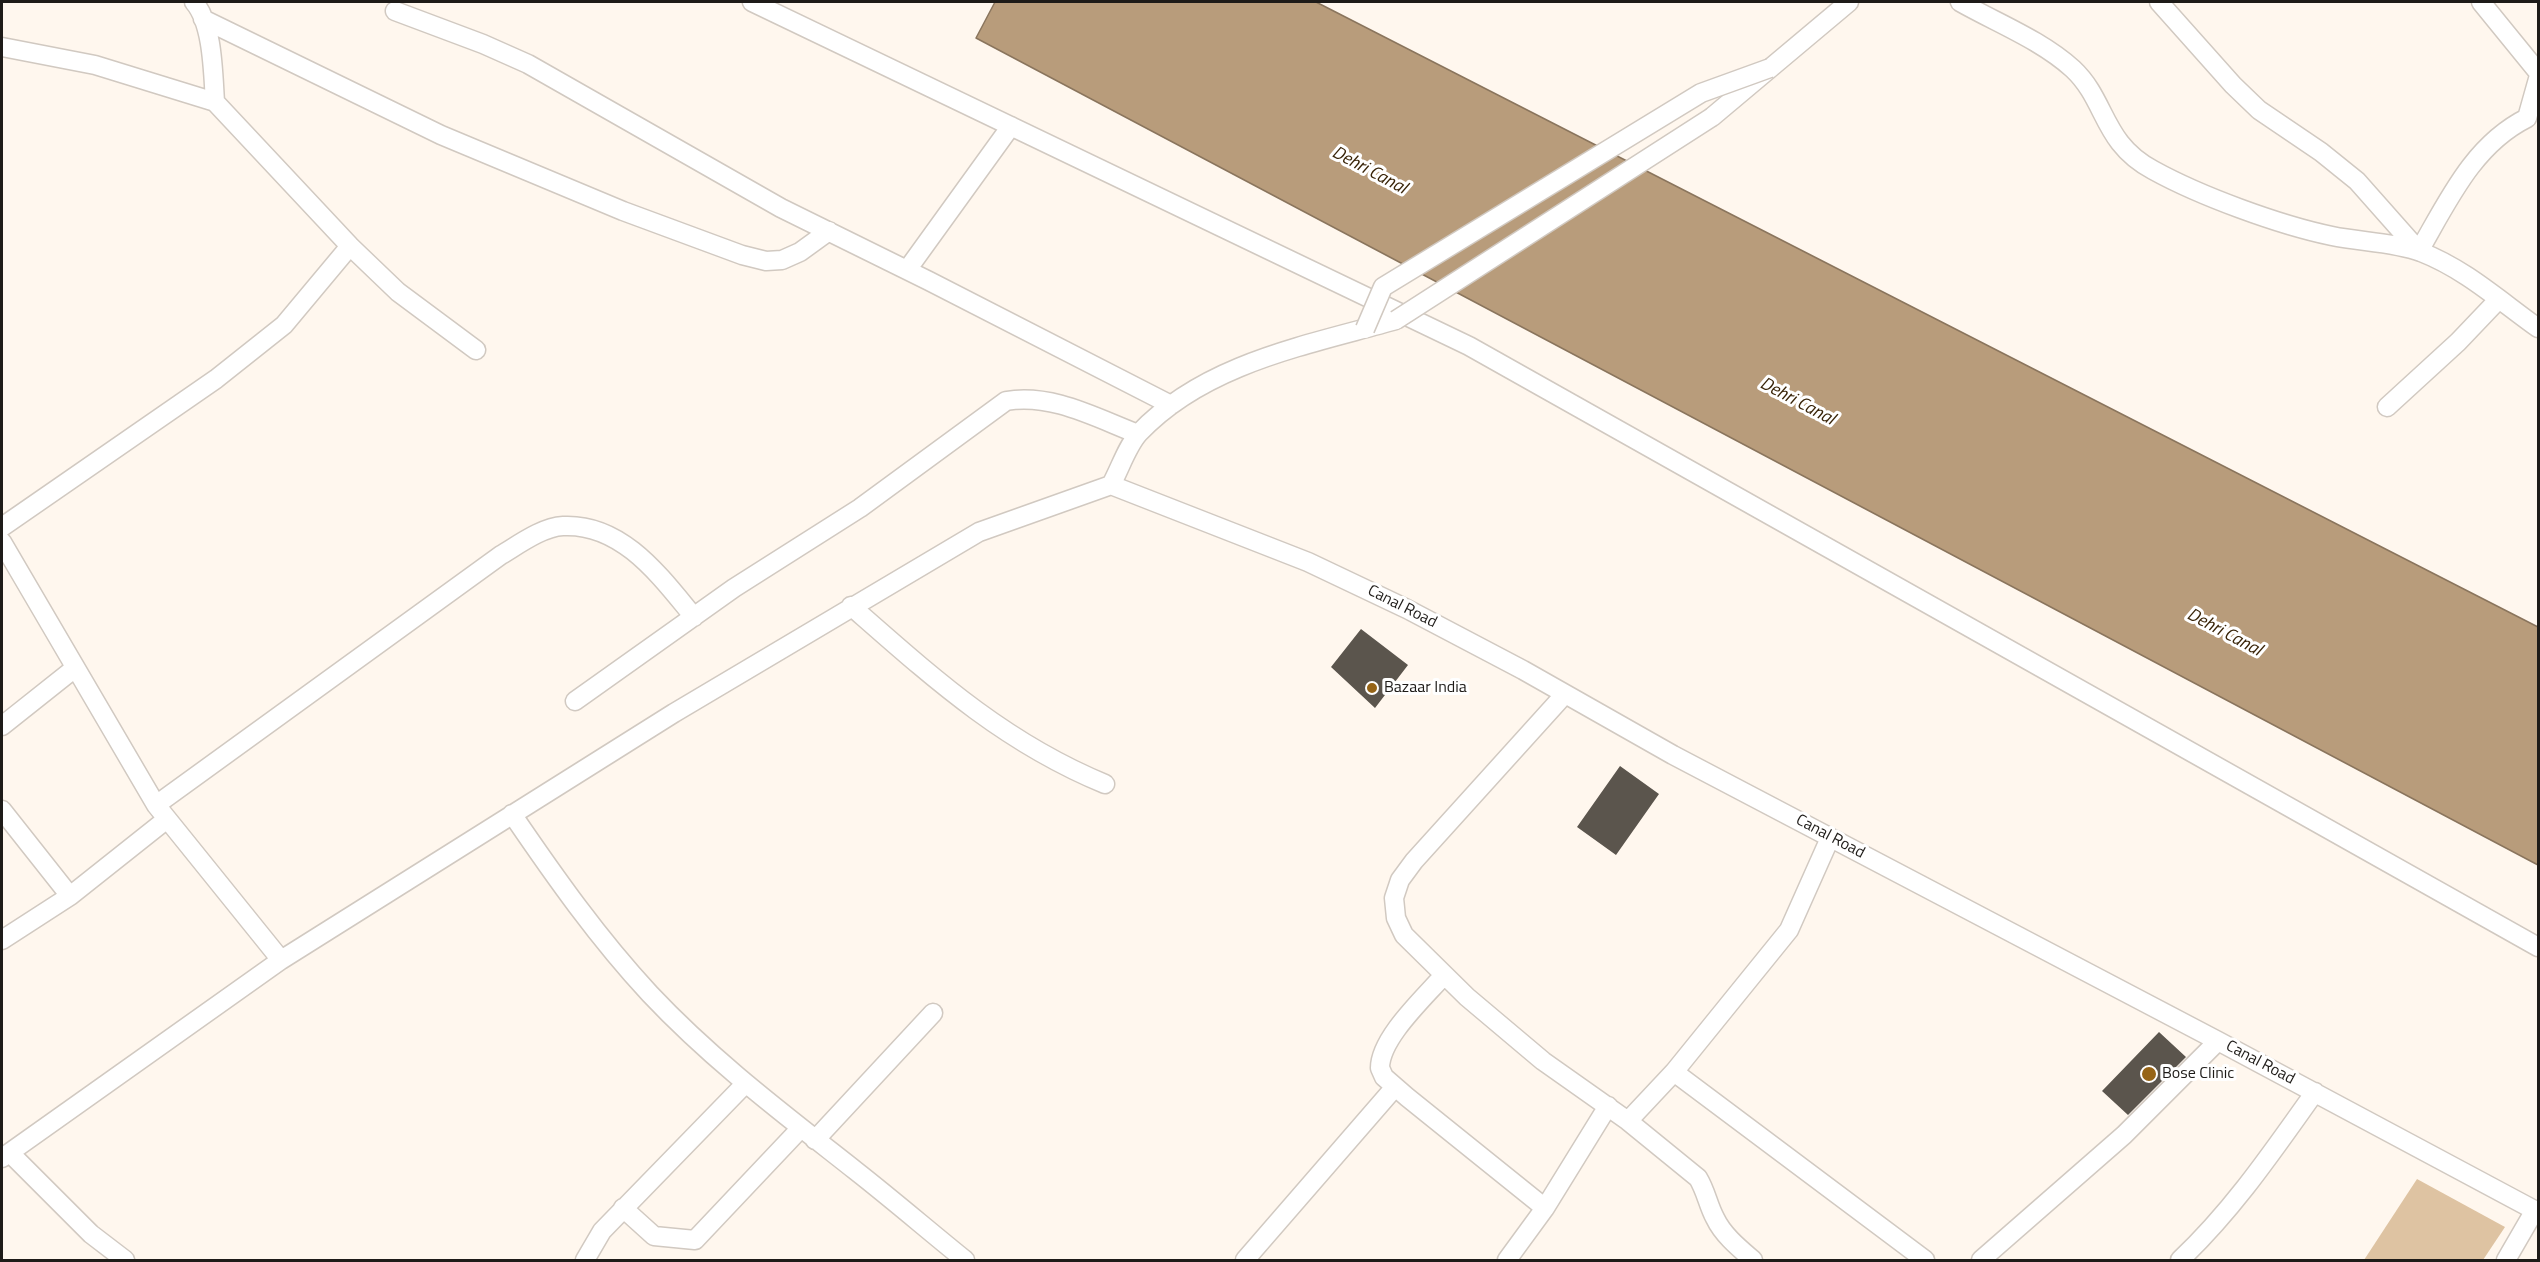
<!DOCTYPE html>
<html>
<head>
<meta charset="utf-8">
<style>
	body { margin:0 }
	#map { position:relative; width:2540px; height:1262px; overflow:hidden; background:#fff7ee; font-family:"Titillium Web",sans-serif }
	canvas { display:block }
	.frame { position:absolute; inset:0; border:3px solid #1e1b18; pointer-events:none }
</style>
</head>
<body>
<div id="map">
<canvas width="2540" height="1262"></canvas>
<div class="frame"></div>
</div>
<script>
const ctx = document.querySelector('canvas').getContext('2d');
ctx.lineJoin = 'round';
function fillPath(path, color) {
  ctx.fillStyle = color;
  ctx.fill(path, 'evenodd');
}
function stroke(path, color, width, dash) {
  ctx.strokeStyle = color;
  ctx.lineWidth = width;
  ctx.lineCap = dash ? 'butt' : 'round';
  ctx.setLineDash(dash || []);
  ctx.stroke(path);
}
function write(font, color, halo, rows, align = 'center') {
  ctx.font = font + ' "Titillium Web",sans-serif';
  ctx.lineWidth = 6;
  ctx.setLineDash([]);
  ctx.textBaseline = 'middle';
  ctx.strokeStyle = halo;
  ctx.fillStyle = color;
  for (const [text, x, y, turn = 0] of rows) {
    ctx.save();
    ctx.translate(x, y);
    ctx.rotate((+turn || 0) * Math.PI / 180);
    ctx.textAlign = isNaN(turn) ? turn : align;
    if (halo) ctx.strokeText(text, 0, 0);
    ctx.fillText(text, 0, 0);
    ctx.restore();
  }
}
const green = new Path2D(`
	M2417 1179 2505 1227 2483 1260H2364Z`);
const water = new Path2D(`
	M995 2H1316L2538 627V865L976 38Z`);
const building = new Path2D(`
	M1361 629 1408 665 1375 708 1331 667Z
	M1620 766 1659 794 1616 855 1577 827Z
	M2159 1032 2186 1057 2128 1115 2102 1091Z`);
const minor = new Path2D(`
	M194 2C213 24 213 73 215 102
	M752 2 1469 346 2538 947
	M1960 2C1997 23 2041 40 2073 69 2107 101 2102 143 2153 170 2200 196 2279 225 2332 236 2361 242 2393 242 2421 252 2465 269 2500 301 2538 328
	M2159 2 2233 85 2259 110 2321 152 2357 181 2419 251C2448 201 2473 145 2527 118L2538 79
	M2481 2 2538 72
	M395 11 483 44 528 64 781 208 929 281 1171 405
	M203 19 441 135 623 211 742 255 766 261 782 260 800 252 829 231
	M2 47 95 65 215 102 350 246 398 292 476 350
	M1712 117 1849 2
	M907 270 1011 126
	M2387 407 2458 342 2499 299
	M1111 485 1308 562 1407 609 1523 670 1673 755 2218 1041 2538 1212
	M2 527 216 379 284 325 350 246
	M2 542 156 805 281 960
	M851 606C932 677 1003 742 1105 784
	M1565 694 1414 861 1400 880 1394 898 1396 918 1404 935 1467 997 1543 1061 1628 1121 1698 1178C1706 1191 1708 1205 1715 1218 1723 1235 1739 1248 1753 1260
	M575 701 734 588 860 508 1006 401C1052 393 1096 418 1138 434
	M2 726 75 668
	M156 805 501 555C518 545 542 527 563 526 622 523 660 576 694 617
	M2 810 70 896
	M512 814C555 877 598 938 650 994 713 1061 785 1115 856 1171 893 1200 929 1231 965 1260
	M2 940 70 896 167 819
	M1444 975C1424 998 1380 1038 1380 1068L1384 1077 1407 1097 1545 1208
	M1674 1072 1925 1260
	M1628 1121 1674 1072 1789 930 1830 838
	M815 1140 933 1013
	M10 1153 91 1234 125 1260
	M2 1158 281 960 674 713 979 532 1111 485C1120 469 1127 446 1139 433 1205 363 1308 345 1396 320
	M623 1208 654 1236 695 1240 800 1129
	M585 1260 602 1231 745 1084
	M1245 1260 1395 1087
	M1507 1260 1545 1208 1608 1106
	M1981 1260 2124 1135 2218 1041
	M2180 1260C2233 1210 2273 1151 2315 1092
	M2506 1260 2535 1210`);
const minorBridge = new Path2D(`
	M1396 320 1712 117
	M1365 329 1383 287 1701 93 1770 68`);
const markers = [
	[1372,688,6,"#966417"],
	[2149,1074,8,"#966417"]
];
const streetNames = [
	["Canal Road",1402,607,27],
	["Canal Road",1830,837,28],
	["Canal Road",2260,1063,28]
];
const poiNames = [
	["Bazaar India",1384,688],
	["Bose Clinic",2162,1074]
];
const waterNames = [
	["Dehri Canal",1369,171,28],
	["Dehri Canal",1797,402,28],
	["Dehri Canal",2224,633,28]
];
fillPath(green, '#dec3a2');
fillPath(water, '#b89c7b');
stroke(water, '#8a755d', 1.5);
fillPath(building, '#5b554d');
stroke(minor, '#d1c9c1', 21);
stroke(minor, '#fff', 18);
stroke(minorBridge, '#d1c9c1', 21, []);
stroke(minorBridge, '#fff', 18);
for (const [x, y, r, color] of markers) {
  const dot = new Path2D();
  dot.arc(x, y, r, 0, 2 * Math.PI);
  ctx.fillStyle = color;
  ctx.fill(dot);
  stroke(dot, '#fff', 2);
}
write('16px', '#1e1b18', '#fff', streetNames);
write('16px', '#1e1b18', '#fff', poiNames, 'left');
write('italic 18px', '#392408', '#fff', waterNames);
</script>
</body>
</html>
